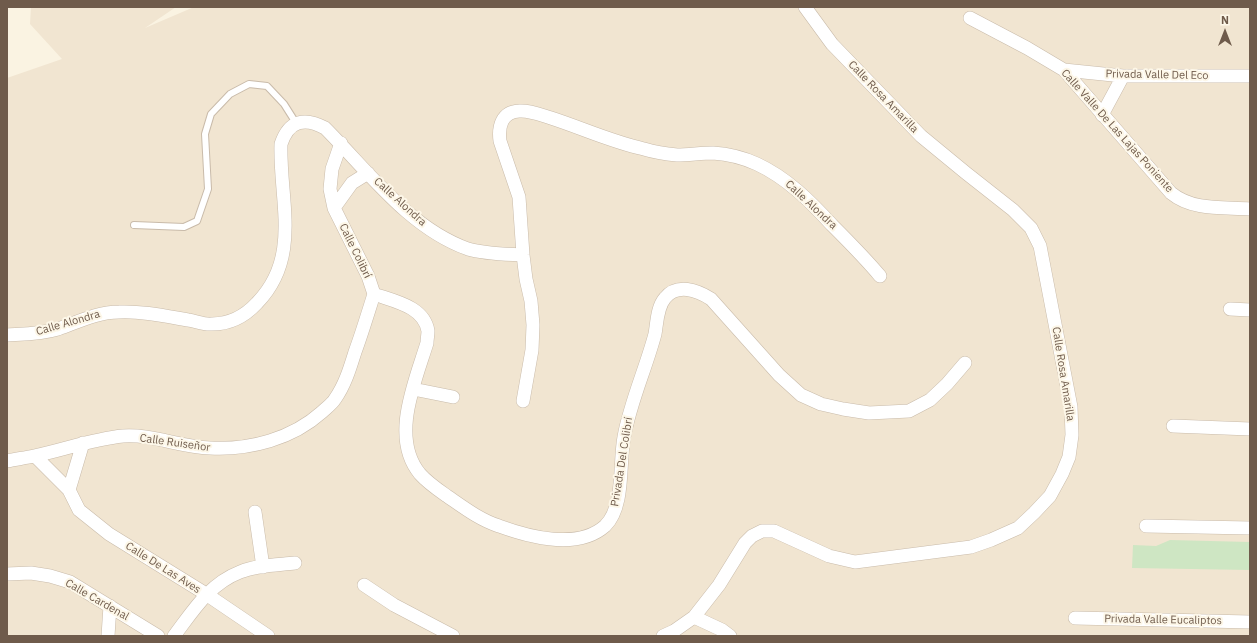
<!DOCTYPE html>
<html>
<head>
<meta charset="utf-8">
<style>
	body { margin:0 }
	#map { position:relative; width:1257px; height:643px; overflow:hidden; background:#faf3e2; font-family:"IBM Plex Sans",sans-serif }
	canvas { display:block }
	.frame { position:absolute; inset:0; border:8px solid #6f5b4b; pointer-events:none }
	.north { position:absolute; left:1205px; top:12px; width:40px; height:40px; -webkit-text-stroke:3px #fdf7e8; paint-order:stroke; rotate:0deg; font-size:11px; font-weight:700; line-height:16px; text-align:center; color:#6f5b4b }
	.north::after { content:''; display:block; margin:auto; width:14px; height:18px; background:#6f5b4b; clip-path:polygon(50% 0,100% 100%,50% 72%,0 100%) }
</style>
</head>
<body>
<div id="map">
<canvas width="1257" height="643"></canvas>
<div class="frame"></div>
<div class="north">N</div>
</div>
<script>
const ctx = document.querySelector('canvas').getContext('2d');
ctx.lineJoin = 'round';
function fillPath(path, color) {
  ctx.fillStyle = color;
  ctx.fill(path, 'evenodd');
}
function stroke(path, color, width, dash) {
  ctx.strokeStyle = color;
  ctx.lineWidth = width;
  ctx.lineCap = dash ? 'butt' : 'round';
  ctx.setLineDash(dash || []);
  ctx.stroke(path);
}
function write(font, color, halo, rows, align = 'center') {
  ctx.font = font + ' "IBM Plex Sans",sans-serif';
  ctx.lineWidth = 4;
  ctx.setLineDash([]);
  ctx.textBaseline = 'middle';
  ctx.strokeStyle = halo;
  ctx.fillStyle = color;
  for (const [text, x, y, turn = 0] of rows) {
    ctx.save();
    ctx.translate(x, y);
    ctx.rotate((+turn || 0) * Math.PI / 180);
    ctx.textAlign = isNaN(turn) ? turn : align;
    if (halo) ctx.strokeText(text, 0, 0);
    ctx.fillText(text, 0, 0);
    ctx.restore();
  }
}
const residential = new Path2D(`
	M31 7H176L145 28 194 7H1250V636H7V78L62 59 30 24Z`);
const green = new Path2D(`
	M1170 540 1250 542V570L1132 568 1133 545 1156 546Z`);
const service = new Path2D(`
	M134 225 184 227 197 221 208 189 205 134 211 114 230 94 249 84 267 86 284 104 296 123`);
const minor = new Path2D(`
	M970 18 1027 48 1064 70 1171 193C1193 211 1223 207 1250 209
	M1064 70 1123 76H1250
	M1102 115 1123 76
	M341 143 332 169 330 189 334 208 368 276 374 294
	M334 208 352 183 368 173
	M374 294C393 301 424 306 428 331 428 335 427 339 427 343 415 382 390 438 420 474 428 483 437 489 447 496 463 507 480 520 499 526 529 537 578 550 605 526 625 507 619 463 624 437 630 403 646 368 655 334 657 323 657 307 665 298 677 283 697 290 711 299L779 375 801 395 821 404 843 409 869 413 909 411 930 400 947 384 965 363
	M1230 309 1250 310
	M7 335C24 334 41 334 58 329 78 322 97 312 119 312 142 311 165 316 188 320 196 321 204 325 212 324 230 324 245 316 257 303 302 257 279 199 281 144 289 120 305 117 325 128 368 171 409 228 468 249 485 254 505 254 523 255
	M413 389 453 397
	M523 401 532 350 533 325 531 301 526 279 523 255 519 197 500 141C498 126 502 112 519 111 530 110 541 115 551 118 582 128 612 142 644 149 654 152 666 154 677 155 689 155 701 153 713 153 728 154 744 158 757 164 787 178 810 201 832 225 848 241 865 258 880 276
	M1173 426 1250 429
	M35 456 69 490 79 510 109 534 206 594 268 636
	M7 461C16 459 25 458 34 456 64 450 92 439 123 436 152 434 180 447 210 448 250 450 292 439 322 412 326 408 332 404 335 399 345 385 350 368 355 352 362 333 368 313 374 294
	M69 490 83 443
	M255 512 263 567
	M1146 526 1250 528
	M7 574 31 573 50 576 70 582 158 636
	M364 585 394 605 453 636
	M694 617 722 630 730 636
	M1075 618 1250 622
	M108 636 110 606
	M174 636C193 611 209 584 240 572 257 565 277 565 295 563
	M663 636 674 631 694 617 719 585 745 543 752 536 762 531H774L829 556 855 562 971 547 991 540 1018 528 1034 513 1050 496 1062 474 1069 457 1072 435 1071 407 1040 246 1031 228 1013 210 966 173 921 136 832 44 805 7`);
const streetNames = [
	["Privada Valle Del Eco",1157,75,1],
	["Calle Rosa Amarilla",883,97,46],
	["Calle Valle De Las Lajas Poniente",1117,131,48],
	["Calle Alondra",400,202,42],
	["Calle Alondra",811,205,43],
	["Calle Colibrí",355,251,64],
	["Calle Alondra",68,323,-16],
	["Calle Rosa Amarilla",1063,374,81],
	["Calle Ruiseñor",175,443,8],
	["Privada Del Colibrí",622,462,-81],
	["Calle De Las Aves",163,568,32],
	["Calle Cardenal",97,600,30],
	["Privada Valle Eucaliptos",1163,620,1]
];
fillPath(residential, '#f1e5d1');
fillPath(green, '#cee6c3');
stroke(service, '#c9bbaa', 8);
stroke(minor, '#c9bbaa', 14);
stroke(service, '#fff', 6);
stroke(minor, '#fff', 13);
write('11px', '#6f5b4b', '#fdf7e8', streetNames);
</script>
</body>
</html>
